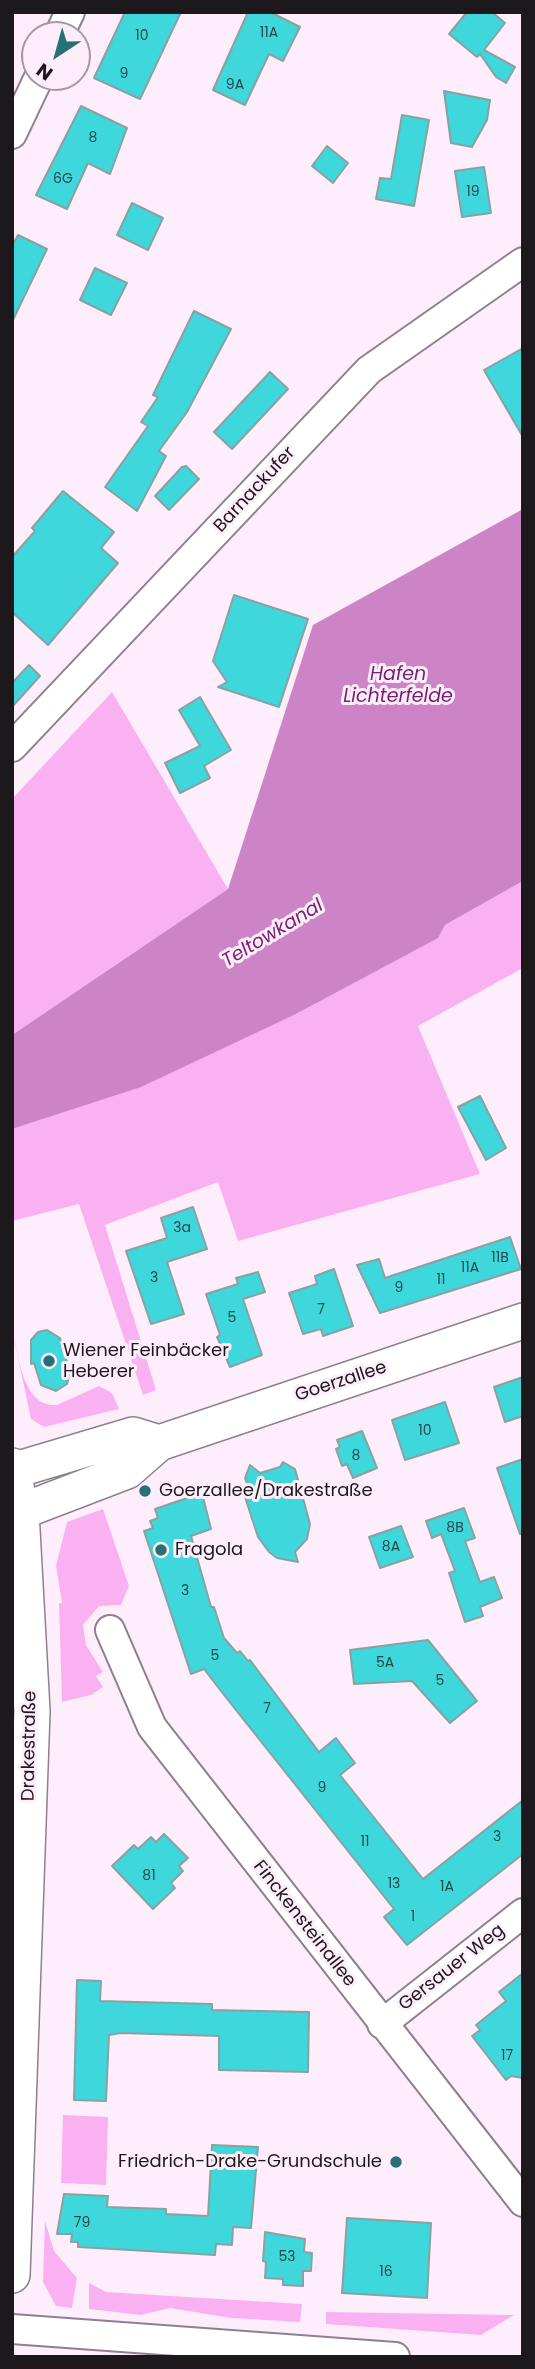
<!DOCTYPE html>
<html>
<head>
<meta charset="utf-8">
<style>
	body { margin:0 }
	#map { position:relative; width:535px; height:2369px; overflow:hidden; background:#feeefc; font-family:Poppins,sans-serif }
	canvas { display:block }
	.frame { position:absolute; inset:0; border:14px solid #1d181c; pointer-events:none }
	.north { position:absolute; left:21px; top:21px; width:70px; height:70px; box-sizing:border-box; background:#feeefc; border:2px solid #a498a2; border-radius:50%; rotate:216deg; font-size:19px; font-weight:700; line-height:28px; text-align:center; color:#1d181c }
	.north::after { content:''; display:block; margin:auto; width:24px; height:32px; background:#267173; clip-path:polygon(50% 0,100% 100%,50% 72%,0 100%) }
</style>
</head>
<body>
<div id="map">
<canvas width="535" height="2369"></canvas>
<div class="frame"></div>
<div class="north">N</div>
</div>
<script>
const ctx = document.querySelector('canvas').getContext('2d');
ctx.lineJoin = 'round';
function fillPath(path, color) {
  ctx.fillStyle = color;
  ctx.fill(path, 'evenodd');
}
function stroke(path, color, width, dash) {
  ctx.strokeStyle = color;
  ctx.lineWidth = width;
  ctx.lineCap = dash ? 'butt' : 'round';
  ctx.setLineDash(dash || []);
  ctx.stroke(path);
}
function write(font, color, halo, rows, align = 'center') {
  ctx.font = font + ' Poppins,sans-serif';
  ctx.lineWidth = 6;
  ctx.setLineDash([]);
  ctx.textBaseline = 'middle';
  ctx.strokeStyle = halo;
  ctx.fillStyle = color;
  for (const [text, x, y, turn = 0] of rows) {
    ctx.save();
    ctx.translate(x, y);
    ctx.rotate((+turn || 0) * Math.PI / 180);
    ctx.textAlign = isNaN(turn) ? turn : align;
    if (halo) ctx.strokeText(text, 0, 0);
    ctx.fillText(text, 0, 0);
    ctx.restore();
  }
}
const green = new Path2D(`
	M112 692 228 889 12 1035V799Z
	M523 881V968L418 1026 480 1174 238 1241 218 1182 105 1225 156 1390 143 1395 79 1204 12 1221V1129L99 1100 296 1014 437 938 445 925Z
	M12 1329C19 1354 22 1408 57 1405L99 1386 112 1393 119 1409 44 1427 31 1419Z
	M103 1509 129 1586 121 1605 99 1606 83 1625 86 1645 103 1672 96 1676 103 1687 91 1695 62 1702 59 1603H62L56 1566 67 1522Z
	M63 2115 108 2117 106 2185 61 2183Z
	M45 2221 54 2251 77 2278 72 2308 56 2306 43 2282Z
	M89 2283 106 2292 302 2304 300 2322 231 2318 170 2308 141 2315 89 2309Z
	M326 2312 514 2315 481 2335 326 2324Z`);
const water = new Path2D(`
	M523 509V881L445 925 438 938 296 1014 141 1087 12 1129V1035L228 889 313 625Z`);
const building = new Path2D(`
	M125 12H181L140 99 94 78Z
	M248 12H270L300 27 283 61 269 54 245 105 213 90Z
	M467 12H492L505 23 484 50 515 67 506 83 496 77 480 54 477 57 449 34Z
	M444 91 490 100 487 120 472 147 451 143Z
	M81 106 127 128 110 174 88 163 67 209 36 195Z
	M402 115 429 120 414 206 376 199 380 178 391 179Z
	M327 146 348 163 333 183 312 166Z
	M484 167 491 213 462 217 455 171Z
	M132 203 163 218 148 250 117 235Z
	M18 235 47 249 12 322V246Z
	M95 268 127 283 111 315 80 300Z
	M194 311 231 329 187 412 159 451 166 456 137 511 105 487 148 426 141 422 158 397 153 395Z
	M523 348V437L484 370Z
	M270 372 288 389 232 449 214 432Z
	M186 466 199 479 169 510 155 496 182 467Z
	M63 491 114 532 101 548 118 563 48 645 12 612V557L35 531 32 528Z
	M234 595 308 619 279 707 218 687 227 682 213 661Z
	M29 665 40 676 12 707V683Z
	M200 697 231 750 204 766 210 778 180 793 165 763 200 746 179 710Z
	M480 1096 506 1148 486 1160 458 1107Z
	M193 1207 207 1249 167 1262 184 1314 151 1324 126 1251 167 1238 161 1218Z
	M510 1237 521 1269 380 1313 357 1265 379 1259 385 1278Z
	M334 1269 353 1326 323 1336 321 1329 303 1334 289 1293 317 1284 315 1276Z
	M258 1272 265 1292 243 1299 262 1355 230 1367 217 1337 220 1335 206 1294 238 1284 236 1278Z
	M47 1330 60 1338 70 1372 67 1384 56 1391 41 1385 34 1363 31 1364V1340L38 1332Z
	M523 1377V1416L505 1422 494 1387Z
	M445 1402 459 1443 405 1460 392 1420Z
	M362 1431 377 1468 353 1478 347 1464 342 1466 336 1449 340 1447 337 1440Z
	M523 1459V1534H520L497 1468Z
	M283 1462 295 1469 310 1524 307 1539 295 1552 298 1562 277 1558 269 1552 258 1537 245 1497 251 1495 245 1478 250 1465 260 1473 280 1467Z
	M202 1493 211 1529 191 1536 211 1607H214L224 1638 237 1653 240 1651 248 1661 250 1660 319 1752 336 1738 355 1763 340 1775 423 1879 523 1800V1854L407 1945 384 1917 394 1909 224 1695 204 1669 191 1674 144 1531 153 1528 150 1521 158 1518 155 1509Z
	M464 1508 475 1538 465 1541 480 1582 494 1577 502 1598 480 1607 483 1616 465 1622 449 1573 455 1571 441 1534 432 1538 426 1521Z
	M401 1526 413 1557 380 1568 369 1537Z
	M428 1640 477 1701 450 1723 412 1681 354 1684 350 1650Z
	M164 1834 188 1858 179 1866 183 1871 171 1883 175 1888 153 1909 112 1866 134 1845 138 1849 151 1837 156 1842Z
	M523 1973V2078L511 2076 506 2080 472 2036 480 2030 476 2025 506 2001 499 1992Z
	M77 1980 101 1981 100 2001 212 2004V2010L309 2012 308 2072 219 2070V2036L121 2033 109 2035 106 2101 74 2100Z
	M212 2145 258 2147 251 2228 233 2227 232 2245 216 2244 215 2255 78 2247V2242H71L72 2234H57L64 2194 108 2196 107 2207 166 2209V2214L208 2216Z
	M347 2218 431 2223 427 2298 342 2293Z
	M265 2232 305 2239 304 2252 312 2253 311 2271H303V2286L283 2285V2279L265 2278 266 2262 263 2261Z`);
const minor = new Path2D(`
	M59 35 70 12
	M12 134 39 77
	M12 747 369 370 523 262
	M110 1630 152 1727 523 2202
	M382 2024 523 1913
	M12 2329 395 2357`);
const major = new Path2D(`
	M12 1466 21 1512 32 1711 12 2275
	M12 1471 133 1435 159 1443
	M12 1515 127 1471 159 1443 523 1321`);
const markers = [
	[49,1361,7,"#267173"],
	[145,1491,7,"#267173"],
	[161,1550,7,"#267173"],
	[396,2162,7,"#267173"]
];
const numberNames = [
	["11A",269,33],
	["10",142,36],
	["9",124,74],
	["9A",235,85],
	["8",93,138],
	["6G",63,179],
	["19",473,192],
	["3a",182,1228],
	["11B",500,1258],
	["11A",470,1268],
	["3",154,1278],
	["11",441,1280],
	["9",399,1288],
	["7",321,1310],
	["5",232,1318],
	["10",425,1431],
	["8",356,1456],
	["8B",455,1528],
	["8A",391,1547],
	["3",185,1591],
	["5",215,1656],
	["5A",385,1663],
	["5",440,1681],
	["7",267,1709],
	["9",322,1788],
	["3",497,1837],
	["11",365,1842],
	["81",149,1876],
	["13",394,1884],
	["1A",447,1887],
	["1",413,1917],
	["17",507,2056],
	["79",82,2223],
	["53",287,2257],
	["16",386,2272]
];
const streetNames = [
	["Barnackufer",255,490,-47],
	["Goerzallee",341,1382,-18],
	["Drakestraße",30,1746,-89],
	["Finckensteinallee",304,1924,52],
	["Gersauer Weg",452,1968,-38]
];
const poiNames = [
	["Wiener Feinbäcker",63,1351],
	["Heberer",63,1372],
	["Goerzallee/Drakestraße",159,1491],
	["Fragola",175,1550],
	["Friedrich-Drake-Grundschule",382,2162,"right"]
];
const waterNames = [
	["Hafen",398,675],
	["Lichterfelde",398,697],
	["Teltowkanal",273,934,-31]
];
fillPath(green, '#f9b1f2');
fillPath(water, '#cc84c6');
fillPath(building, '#3ed7dc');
stroke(building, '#8ba0a1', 2);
stroke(minor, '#8e818d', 32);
stroke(major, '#8e818d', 38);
stroke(minor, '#fff', 28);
stroke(major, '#fff', 35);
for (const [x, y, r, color] of markers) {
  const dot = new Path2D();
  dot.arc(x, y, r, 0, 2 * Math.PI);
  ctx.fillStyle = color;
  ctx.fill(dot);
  stroke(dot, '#feeefc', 2.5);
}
write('14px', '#25484c', null, numberNames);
write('18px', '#1d181c', '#feeefc', streetNames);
write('18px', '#1d181c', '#feeefc', poiNames, 'left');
write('italic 19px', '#751f71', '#feeefc', waterNames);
</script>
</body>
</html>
